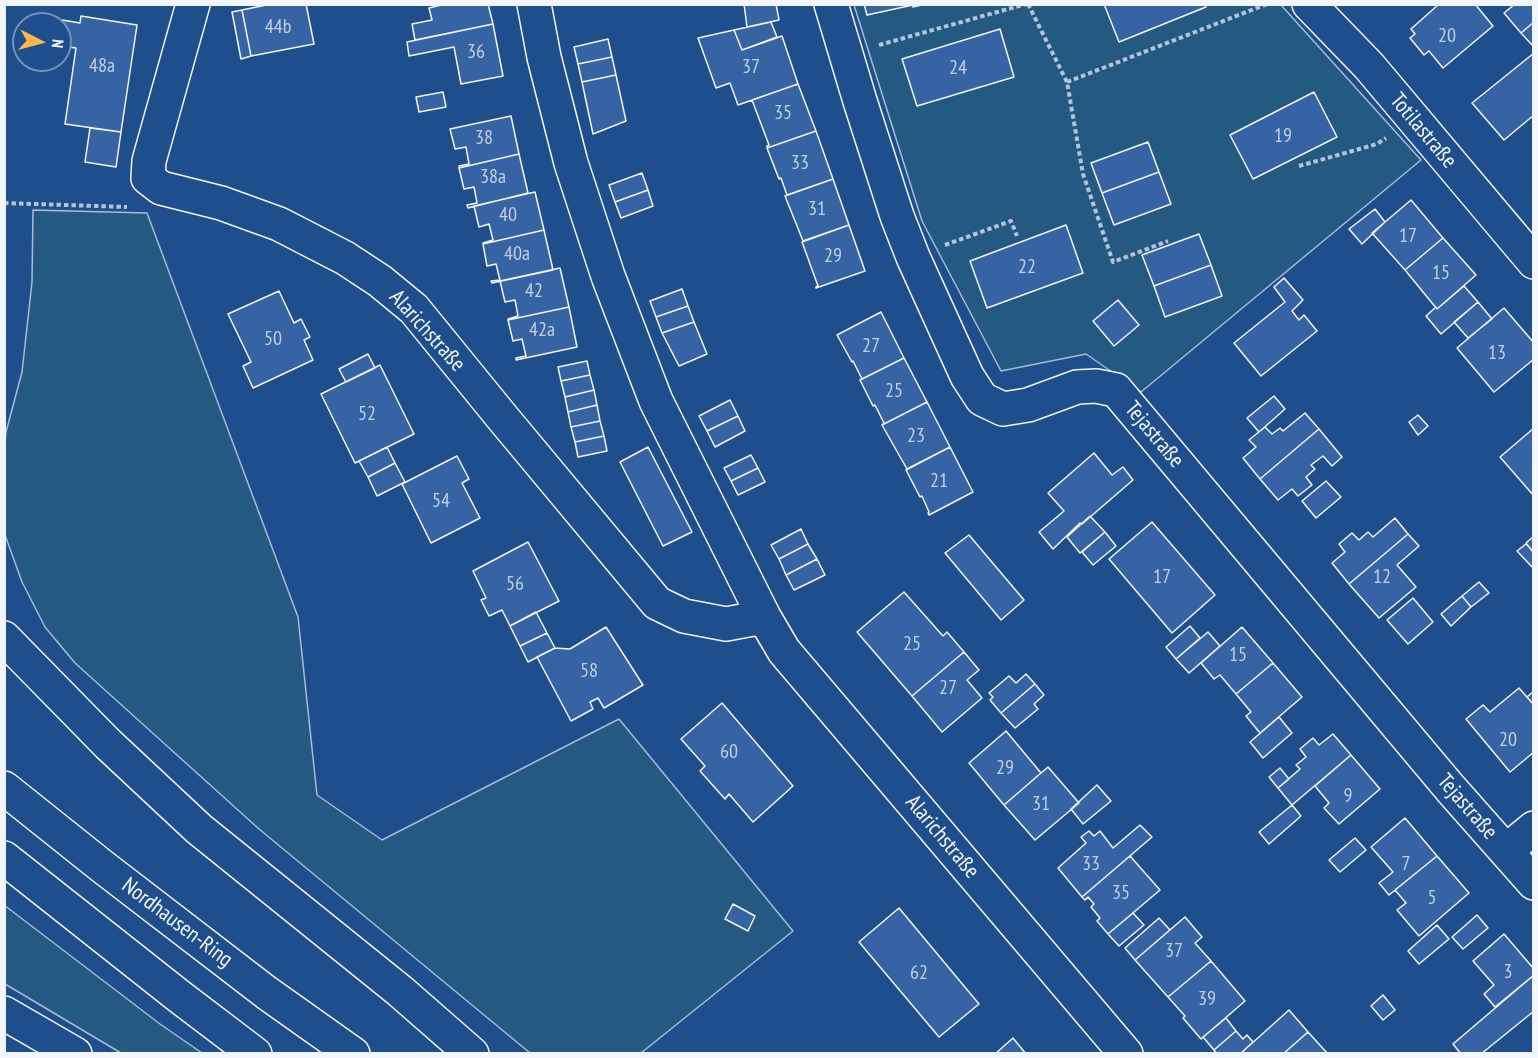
<!DOCTYPE html>
<html>
<head>
<meta charset="utf-8">
<style>
	body { margin:0 }
	#map { position:relative; width:1538px; height:1058px; overflow:hidden; background:#1f4e8c; font-family:"PT Sans Narrow",sans-serif }
	canvas { display:block }
	.frame { position:absolute; inset:0; border:6px solid #f2f6ff; pointer-events:none }
	.north { position:absolute; left:12px; top:12px; width:60px; height:60px; box-sizing:border-box; background:#1f4e8c; border:2px solid #7391ba; border-radius:50%; rotate:96deg; font-size:16px; font-weight:700; line-height:24px; text-align:center; color:#f2f6ff }
	.north::after { content:''; display:block; margin:auto; width:21px; height:27px; background:#ffb74d; clip-path:polygon(50% 0,100% 100%,50% 72%,0 100%) }
</style>
</head>
<body>
<div id="map">
<canvas width="1538" height="1058"></canvas>
<div class="frame"></div>
<div class="north">N</div>
</div>
<script>
const ctx = document.querySelector('canvas').getContext('2d');
ctx.lineJoin = 'round';
function fillPath(path, color) {
  ctx.fillStyle = color;
  ctx.fill(path, 'evenodd');
}
function stroke(path, color, width, dash) {
  ctx.strokeStyle = color;
  ctx.lineWidth = width;
  ctx.lineCap = dash ? 'butt' : 'round';
  ctx.setLineDash(dash || []);
  ctx.stroke(path);
}
function write(font, color, halo, rows, align = 'center') {
  ctx.font = font + ' "PT Sans Narrow",sans-serif';
  ctx.lineWidth = 4.5;
  ctx.setLineDash([]);
  ctx.textBaseline = 'middle';
  ctx.strokeStyle = halo;
  ctx.fillStyle = color;
  for (const [text, x, y, turn = 0] of rows) {
    ctx.save();
    ctx.translate(x, y);
    ctx.rotate((+turn || 0) * Math.PI / 180);
    ctx.textAlign = isNaN(turn) ? turn : align;
    if (halo) ctx.strokeText(text, 0, 0);
    ctx.fillText(text, 0, 0);
    ctx.restore();
  }
}
const green = new Path2D(`
	M854 5H1281L1421 160 1141 392 1086 354 1001 371 922 221Z
	M33 210 147 213 298 617 317 795 382 840 619 719 793 931 641 1053H530L259 829 75 663 45 627 22 582 5 535V443L6 432 22 372 32 282Z
	M4 905 160 1024 202 1053H121L5 984Z`);
const building = new Path2D(`
	M271 4H306L314 44 251 56 242 10Z
	M488 4 493 24 415 40 412 24 432 20 429 8 445 4Z
	M744 4H776L779 20 747 27Z
	M864 4H926L913 7V5L867 15Z
	M1104 4H1205L1206 7 1119 42Z
	M1439 4H1475L1493 26 1443 68 1429 51 1424 55 1410 38 1415 34 1411 29Z
	M1515 4H1534V22L1521 33 1504 13Z
	M242 10 251 56 241 59 232 12Z
	M81 16 137 25 121 132 65 124 76 48 60 46V36L62 20 80 23Z
	M771 22 777 37 742 50 734 30Z
	M1534 22V47L1521 33Z
	M493 24 503 76 461 84 454 47 409 56 407 42Z
	M1000 29 1014 77 917 106 902 59Z
	M734 30 742 50 782 36 798 84 738 105 730 83 716 88 698 38Z
	M608 39 612 57 578 64 574 47Z
	M1534 53V115L1504 140 1472 103Z
	M612 57 616 75 582 82 578 64Z
	M616 75 626 121 593 134 582 82Z
	M798 84 816 131 767 148V146L769 145 752 100Z
	M443 92 446 107 419 112 416 97Z
	M1314 92 1337 137 1253 179 1230 135Z
	M511 116 519 154 459 168V166L469 164 466 147 455 149 450 129Z
	M90 128 121 132 116 167 85 162Z
	M816 131 833 179 787 195 781 178 779 179 767 148Z
	M1148 142 1159 172 1102 193 1091 163Z
	M519 154 528 193 468 208 467 205 477 203 474 187 464 189 459 168Z
	M1159 172 1171 204 1114 225 1102 193Z
	M642 173 648 190 615 202 609 185Z
	M833 179 849 225 803 241 785 196Z
	M648 190 653 206 621 218 615 202Z
	M535 192 544 230 483 244V243L493 240 489 224 479 227 474 206Z
	M1411 200 1443 238 1405 270 1372 233Z
	M1375 209 1385 222 1362 244 1349 229Z
	M849 225 865 271 816 288V287L818 286 802 242Z
	M1066 225 1083 273 987 308 970 261Z
	M544 230 553 270 492 283 491 281 500 280 496 264 487 266 483 244Z
	M1199 234 1211 265 1154 286 1142 255Z
	M1443 238 1476 275 1437 309 1405 270Z
	M1211 265 1222 296 1165 317 1154 286Z
	M560 268 569 307 508 320V319L518 316 515 300 505 302 500 281Z
	M1284 278 1303 300 1292 311 1299 320 1304 315 1317 331 1261 376 1234 343 1285 302 1274 287Z
	M1464 286 1478 302 1441 334 1426 316 1436 307 1437 309Z
	M682 289 688 306 656 317 650 301Z
	M279 291 294 323 301 319 310 337 304 340 313 360 253 388 243 366 251 362 228 314Z
	M1118 300 1139 325 1114 346 1093 321Z
	M1478 302 1492 319 1468 338 1454 322Z
	M688 306 694 322 662 333 656 317Z
	M569 307 577 347 516 360V358L526 356 522 339 513 341 508 320Z
	M1504 308 1534 343V359L1494 392 1457 348Z
	M881 312 904 358 862 379 853 361 852 362 837 335Z
	M694 322 707 354 679 366 662 333Z
	M368 354 375 368 346 382 339 369Z
	M904 358 927 402 882 425 884 423 875 405 873 406 860 380Z
	M587 361 590 375 561 381 558 367Z
	M380 365 414 434 355 463 321 394Z
	M590 375 594 390 565 397 561 381Z
	M594 390 597 405 568 412 565 397Z
	M1274 396 1285 409 1259 432 1247 418Z
	M730 400 738 416 707 431 699 416Z
	M927 402 950 447 907 469 882 425Z
	M597 405 600 421 571 427 568 412Z
	M1305 413 1319 429 1260 479 1243 458 1256 447 1249 440 1265 427 1272 434 1280 428 1283 431Z
	M1418 415 1428 426 1418 435 1409 422Z
	M738 416 745 431 715 447 707 431Z
	M600 421 604 436 575 442 571 427Z
	M1534 428V496L1500 457Z
	M1319 429 1342 457 1332 466 1323 456 1311 465 1315 469 1306 477 1312 485 1298 496 1292 489 1278 500 1260 479Z
	M604 436 607 451 578 457 575 442Z
	M387 447 395 463 368 477 359 461Z
	M648 447 692 532 663 546 620 462Z
	M950 447 973 492 929 515 928 513 929 512 922 496 920 497 906 470Z
	M1094 453 1112 475 1123 467 1133 480 1082 524 1080 523 1053 549 1039 532 1064 511 1048 493Z
	M751 455 758 468 731 481 724 468Z
	M457 456 469 479 462 483 480 518 431 543 402 484Z
	M395 463 405 482 377 496 368 477Z
	M758 468 765 482 738 495 731 481Z
	M1326 481 1341 497 1316 518 1302 501Z
	M1090 516 1105 532 1080 553 1067 537Z
	M1395 518 1408 534 1349 584 1332 563 1345 552 1339 544 1352 533 1359 540 1368 532 1373 537Z
	M1152 522 1215 595 1172 633 1109 559Z
	M801 529 808 544 779 559 771 545Z
	M1105 532 1116 546 1093 565 1082 552Z
	M1408 534 1419 546 1397 565 1416 587 1379 618 1349 584Z
	M969 535 1024 600 1001 620 945 553Z
	M1534 536V552H1533L1526 543Z
	M528 542 559 601 510 626 502 610 489 616 481 600 486 598 473 571Z
	M808 544 817 559 786 575 779 559Z
	M1526 544 1534 552V569L1517 551Z
	M817 559 825 575 794 590 786 575Z
	M1479 582 1489 593 1471 607 1462 596Z
	M904 592 943 636 947 632 964 652 912 696 857 632Z
	M1462 596 1471 607 1451 626 1441 614Z
	M1413 598 1433 622 1408 644 1387 620Z
	M536 612 547 633 520 646 510 626Z
	M1190 626 1200 638 1176 659 1166 647Z
	M606 627 643 685 604 708 598 698 590 702 593 709 571 721 537 657 555 648 570 649Z
	M1242 627 1273 663 1236 694 1220 675 1214 679 1201 663Z
	M1208 632 1220 646 1189 673 1176 659Z
	M547 633 555 648 528 662 520 646Z
	M964 652 979 670 967 680 982 698 942 732 912 696Z
	M1273 663 1302 697 1260 733 1246 716 1251 712 1236 694Z
	M1026 674 1035 684 1001 713 990 700 993 697 989 693 1009 676 1016 683Z
	M1035 684 1044 695 1034 704 1038 709 1015 728 1001 713Z
	M1519 688 1534 705V752L1510 772 1466 719 1483 705 1490 712Z
	M1534 691V705L1527 697Z
	M722 703 793 786 753 822 729 794 725 799 700 771 705 766 681 739Z
	M1279 717 1292 733 1263 758 1250 742Z
	M1006 731 1041 773 1004 805 969 763Z
	M1333 734 1351 755 1292 805 1278 788 1300 769 1296 765 1306 757 1300 749 1313 738 1319 745Z
	M1351 755 1380 789 1339 824 1324 808 1329 803 1315 786Z
	M1048 767 1079 803 1035 840 1004 805Z
	M1280 768 1289 779 1278 788 1269 777Z
	M1097 785 1111 801 1083 824 1071 809Z
	M1292 805 1301 816 1269 844 1259 832Z
	M1405 818 1437 856 1389 895 1379 883 1393 872 1371 847Z
	M1140 825 1152 837 1082 897 1058 868 1086 843 1081 837 1089 831 1094 836 1100 831 1113 848Z
	M1355 838 1366 850 1340 872 1329 860Z
	M1130 856 1160 890 1108 934 1097 921 1100 918 1091 907 1094 904 1088 897 1085 900 1082 897Z
	M1437 856 1469 893 1419 936 1397 910 1406 903 1395 890Z
	M733 904 755 916 748 931 725 919Z
	M899 908 979 1004 939 1037 859 942Z
	M1133 913 1144 925 1119 946 1108 934Z
	M1477 915 1488 928 1463 949 1452 937Z
	M1185 917 1202 937 1195 943 1211 961 1168 997 1135 960Z
	M1159 918 1170 930 1135 960 1125 948Z
	M1437 925 1449 939 1419 964 1408 951Z
	M1504 934 1534 969V975L1495 1007 1484 994 1494 985 1473 961Z
	M1211 961 1245 1001 1201 1039 1183 1018 1185 1016 1168 997Z
	M1534 975V1011L1481 1054H1461L1453 1044Z
	M1383 995 1395 1010 1383 1020 1371 1006Z
	M1289 1010 1308 1032 1283 1054H1240Z
	M1226 1018 1236 1031 1214 1050 1203 1037Z
	M1236 1031 1243 1039 1247 1035 1253 1042 1240 1054H1217L1214 1050Z
	M1308 1032 1328 1054H1283Z
	M1013 1038 1026 1054H995Z`);
const path = new Path2D(`
	M1028 4 1067 82 1083 174 1113 262 1168 241
	M879 45 1026 4
	M1067 82 1267 4
	M1299 166 1377 144 1386 138
	M4 203 127 207
	M4 240V263
	M945 245 1011 221 1017 236`);
const minor = new Path2D(`
	M193 4 149 161 148 178 161 188 221 203 279 224 345 258 380 281 414 309 502 417 657 603 684 616 726 624 764 617
	M534 4 544 57 571 163 608 276 656 401 764 617 784 651 1126 1054
	M831 4 860 101 897 216 913 257 967 376 982 399 1003 409 1028 405 1077 387 1096 386 1116 390 1450 788 1534 883
	M1309 4 1369 66 1534 262
	M1506 851 1534 828`);
const trunk = new Path2D(`
	M4 638 108 744 199 829 400 991 472 1054
	M4 788 103 867 267 993 353 1054
	M4 858 180 997 255 1054
	M4 1013 75 1054`);
const numberNames = [
	["44b",278,27],
	["20",1447,36],
	["36",476,52],
	["48a",102,66],
	["37",751,67],
	["24",958,68],
	["35",783,113],
	["19",1283,136],
	["38",484,138],
	["33",800,163],
	["38a",493,177],
	["31",817,209],
	["40",508,215],
	["17",1408,236],
	["40a",517,254],
	["29",833,256],
	["22",1027,267],
	["15",1441,273],
	["42",534,291],
	["42a",542,330],
	["50",273,339],
	["27",871,346],
	["13",1497,353],
	["25",894,391],
	["52",367,414],
	["23",916,436],
	["21",939,481],
	["54",441,501],
	["17",1162,577],
	["12",1382,577],
	["56",515,584],
	["25",912,644],
	["15",1238,655],
	["58",589,671],
	["27",948,688],
	["20",1508,740],
	["60",729,752],
	["29",1005,768],
	["9",1348,796],
	["31",1041,804],
	["33",1091,864],
	["7",1406,864],
	["35",1121,893],
	["5",1432,898],
	["37",1174,951],
	["3",1508,972],
	["62",919,973],
	["39",1207,999]
];
const streetNames = [
	["Totilastraße",1423,131,50],
	["Alarichstraße",427,331,48],
	["Tejastraße",1154,435,50],
	["Tejastraße",1467,807,49],
	["Alarichstraße",942,837,50],
	["Nordhausen-Ring",177,923,37]
];
fillPath(green, '#245a82');
stroke(green, '#a8bbd7', 1.5);
fillPath(building, '#3563a3');
stroke(building, '#f2f6ff', 1.5);
stroke(minor, '#f2f6ff', 36);
stroke(trunk, '#f2f6ff', 36);
stroke(path, '#b3c4dc', 4, [4.5, 3]);
stroke(minor, '#1f4e8c', 33);
stroke(trunk, '#1f4e8c', 33);
write('20px', '#c3d1e8', null, numberNames);
write('22px', '#f2f6ff', '#1f4e8c', streetNames);
</script>
</body>
</html>
